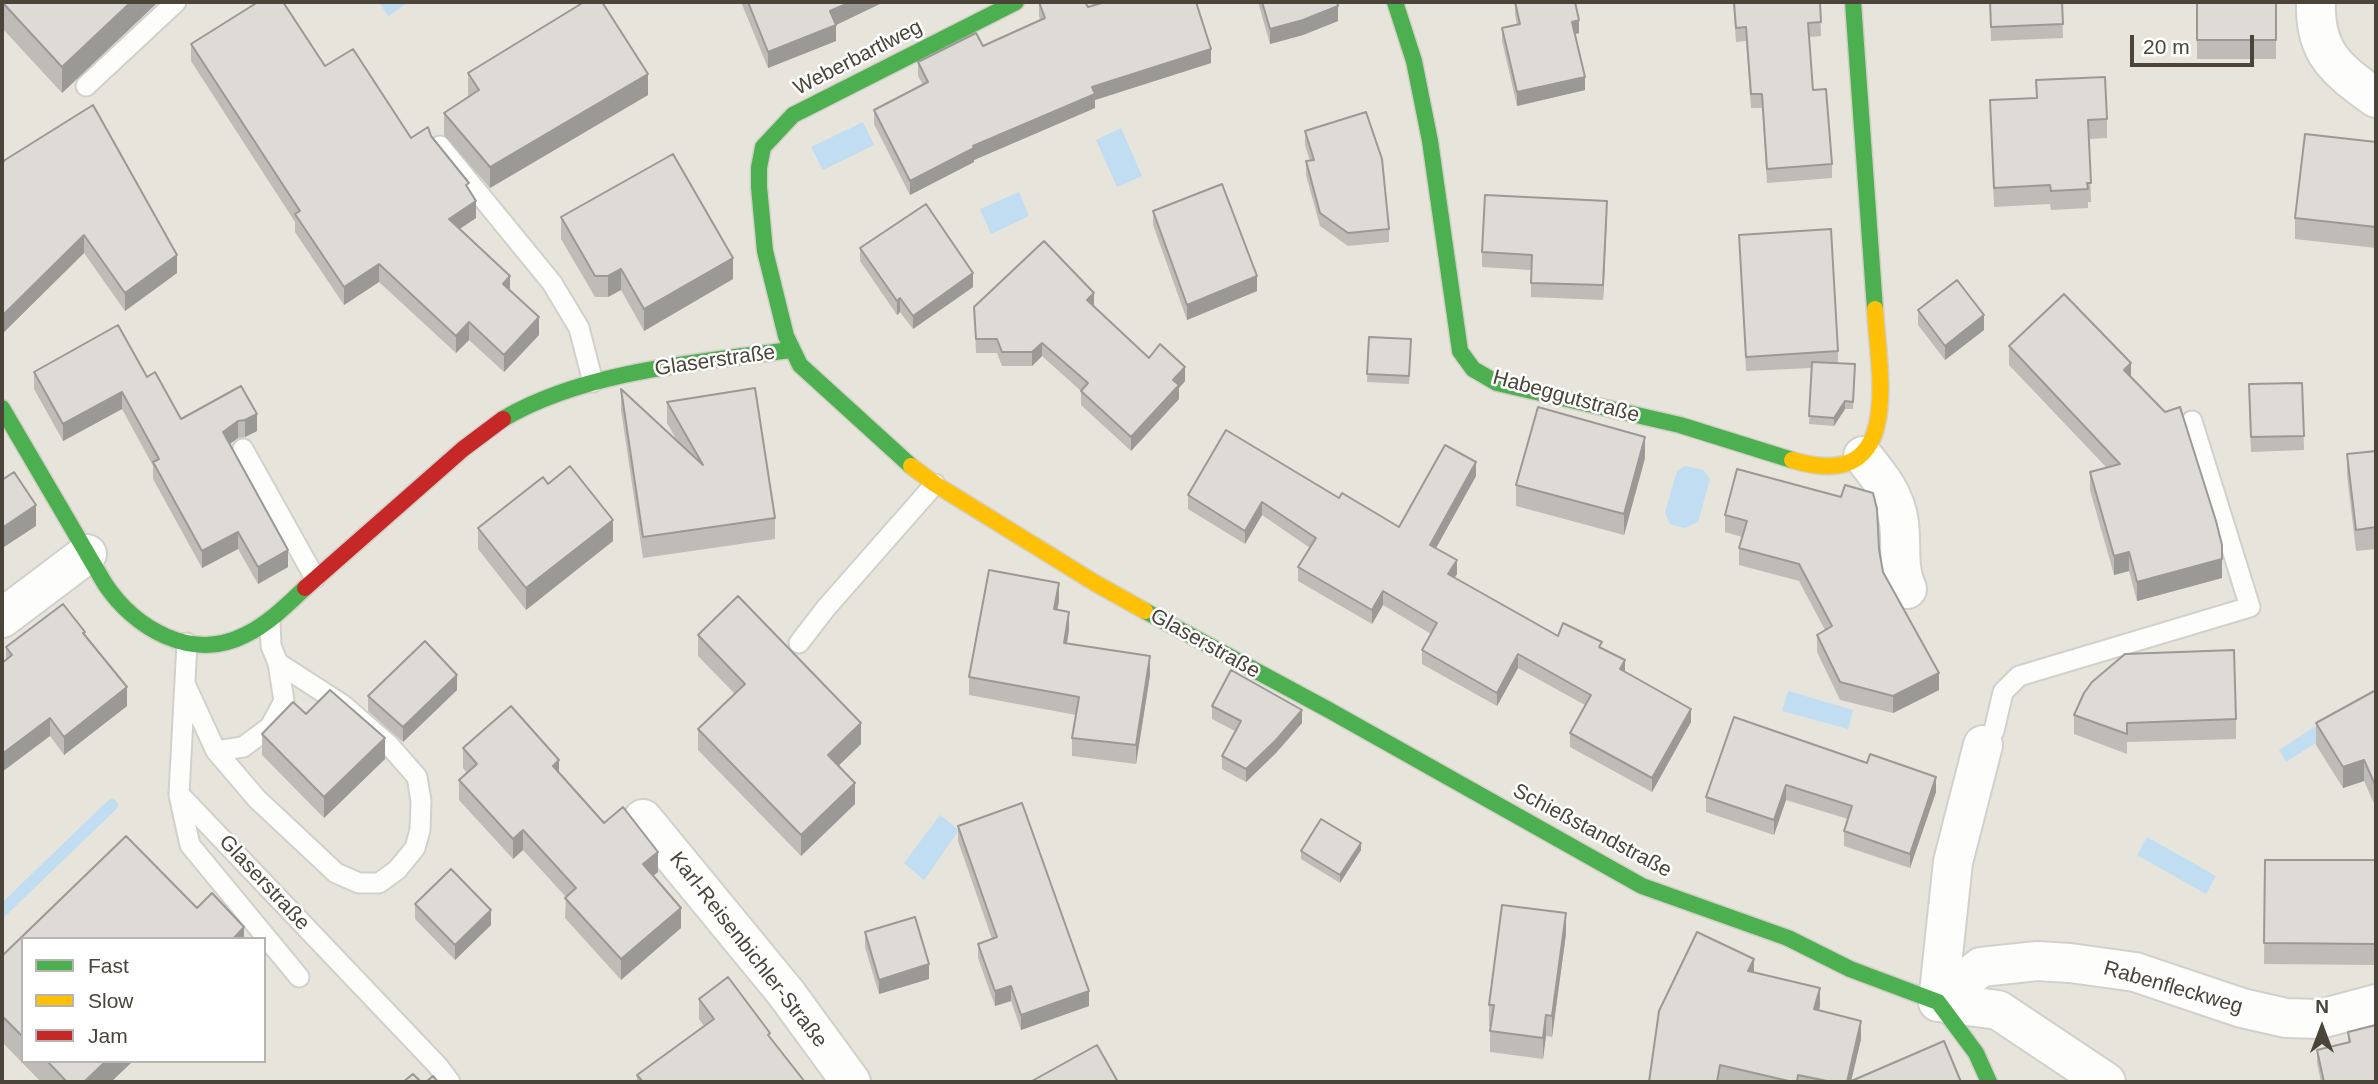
<!DOCTYPE html>
<html>
<head>
<meta charset="utf-8">
<style>
	body { margin:0 }
	#map { position:relative; width:2378px; height:1084px; overflow:hidden; background:#f4f2ee; font-family:Helvetica,sans-serif }
	canvas { display:block }
	.frame { position:absolute; inset:0; border:4px solid #4b4439; pointer-events:none }
	.legend { position:absolute; left:21px; top:937px; width:245px; height:126px; box-sizing:border-box; background:#fff; border:2px solid #b7b4b0; margin:0; padding:9px 12px; list-style:none; font-size:21px; color:#4b4439 }
	.legend li { display:flex; align-items:center; gap:14px; height:35px }
	.legend b { width:35px; border:2px solid #b7b4b0 }
	.north { position:absolute; left:2287px; top:993px; width:70px; height:70px; -webkit-text-stroke:5px #fff; paint-order:stroke; rotate:0deg; font-size:19px; font-weight:700; line-height:28px; text-align:center; color:#4b4439 }
	.north::after { content:''; display:block; margin:auto; width:24px; height:32px; background:#4b4439; clip-path:polygon(50% 0,100% 100%,50% 72%,0 100%) }
	.scale { position:absolute; left:2130px; top:35px; width:124px; height:32px; box-sizing:border-box; border:4px solid #4b4439; border-top:0; padding-left:9px; font-size:21px; line-height:24px; white-space:nowrap; color:#4b4439; -webkit-text-stroke:5px #fff; paint-order:stroke }
</style>
</head>
<body>
<div id="map">
<canvas width="2378" height="1084"></canvas>
<div class="frame"></div>
<ul class="legend">
<li><b style="height:9px;background:#4caf50"></b>Fast</li>
<li><b style="height:9px;background:#ffc107"></b>Slow</li>
<li><b style="height:9px;background:#c62828"></b>Jam</li>
</ul>
<div class="north">N</div>
<div class="scale">20 m</div>
</div>
<script>
const ctx = document.querySelector('canvas').getContext('2d');
ctx.lineJoin = 'round';
function fillPath(path, color) {
  ctx.fillStyle = color;
  ctx.fill(path, 'evenodd');
}
function stroke(path, color, width, dash) {
  ctx.strokeStyle = color;
  ctx.lineWidth = width;
  ctx.lineCap = dash ? 'butt' : 'round';
  ctx.setLineDash(dash || []);
  ctx.stroke(path);
}
function write(font, color, halo, rows, align = 'center') {
  ctx.font = font + ' Helvetica,sans-serif';
  ctx.lineWidth = 5;
  ctx.setLineDash([]);
  ctx.textBaseline = 'middle';
  ctx.strokeStyle = halo;
  ctx.fillStyle = color;
  for (const [text, x, y, turn = 0] of rows) {
    ctx.save();
    ctx.translate(x, y);
    ctx.rotate((+turn || 0) * Math.PI / 180);
    ctx.textAlign = isNaN(turn) ? turn : align;
    if (halo) ctx.strokeText(text, 0, 0);
    ctx.fillText(text, 0, 0);
    ctx.restore();
  }
}
const residential = new Path2D(`
	M2 2H2376V1082H2ZM23 939H264V1061H23Z`);
const water = new Path2D(`
	M379 2H409L388 16Z
	M863 122 874 145 823 170 811 147Z
	M1121 128 1142 176 1117 187 1096 140Z
	M1019 192 1029 216 991 234 980 209Z
	M1685 466 1703 470 1710 479 1698 522 1685 528 1670 524 1665 513 1677 471Z
	M1788 691 1853 710 1848 729 1782 711Z
	M2339 711 2347 723 2286 762 2279 750Z
	M940 815 959 830 924 880 904 863Z
	M2147 837 2216 876 2206 894 2137 855Z`);
const stream = new Path2D(`
	M2 911 112 805`);
const lane = new Path2D(`
	M86 86 176 2
	M440 146 552 283 579 328 593 382
	M243 449 315 578
	M187 643 179 794 438 1066 450 1082
	M799 643 826 608 935 484
	M185 684 216 751 257 799 336 873 359 883H379L397 870 415 848 420 830 421 801 417 777 389 745 343 705 278 663 271 646 270 622
	M1983 745 1994 731 2003 692 2019 676 2250 607 2192 421
	M216 751 243 747 270 727 284 701 278 663
	M179 795 190 845 299 977`);
const street = new Path2D(`
	M2316 2C2314 53 2337 70 2376 98
	M1863 456C1879 476 1896 496 1899 523 1902 545 1897 568 1907 589
	M2 618 87 554
	M643 819 786 993 851 1082
	M1938 1002 1981 967 2037 961 2070 963 2135 972 2242 1008 2286 1018 2320 1019 2376 1004
	M1938 1002 1953 862 1983 745
	M1938 1002 1998 1010 2106 1082`);
const fast = new Path2D(`
	M1395 2 1414 61 1430 141 1460 351 1473 369 1497 383 1680 425 1792 460
	M1853 2 1875 309
	M2 408 105 584C135 629 192 662 245 635 268 624 286 606 305 588
	M503 419C584 371 699 362 791 350
	M911 466 800 365 786 336 765 251 759 187V168L763 147 793 115 1016 2
	M1145 611 1327 709 1642 886 1788 938 1850 969 1938 1002 1976 1053 1989 1082`);
const slow = new Path2D(`
	M1792 460C1905 494 1879 377 1875 309
	M911 466 935 484 1095 583 1145 611`);
const jam = new Path2D(`
	M305 588 463 449 503 419`);
const wall = new Path2D(`
	M2 2H158L62 93 2 28Z
	M741 2H884L836 25V41L768 68Z
	M1039 2 1088 7 1211 63 1095 100V108L974 160V162L910 195 874 124V110L923 85 918 76V62L983 46 1040 20 1039 16Z
	M1258 2H1337L1338 21 1303 35 1270 44Z
	M1515 2 1579 33 1575 34 1585 90 1517 106 1502 41V28L1517 25 1515 14Z
	M1733 2H1820L1821 36 1809 37 1813 90 1832 164V178L1767 183 1762 108H1751L1746 41 1736 42Z
	M1990 2H2062L2063 38 1991 41Z
	M2197 2H2276V59H2197Z
	M191 44 325 66 411 138 431 136 469 189 476 218 460 229 510 290 539 335 504 372 469 340 456 353 379 282 344 305 295 232V222L191 61Z
	M468 73 648 95 490 188 444 135V113L470 97 468 95Z
	M2036 80 2107 119V138L2089 139 2091 202H2088V208L2051 210 2050 204 1994 207 1990 100 2036 98Z
	M1305 131 1389 229V242L1348 246 1320 226 1306 175V161H1310L1305 145Z
	M2376 142V248L2295 239V218Z
	M2 163 177 273 125 311 84 253 2 334Z
	M1153 211 1257 291 1187 320 1153 225Z
	M1607 215 1603 300 1531 297V270L1482 267V252Z
	M561 217 733 279 644 331 621 290 608 297H595L561 239Z
	M1739 235 1838 351V363L1855 371 1853 409H1845L1834 426 1809 424 1811 368 1746 371Z
	M860 248 973 287 913 329 900 312 897 315 860 261Z
	M1094 306 1149 358 1185 381 1179 388V399L1131 451 1081 405V391L1042 356 1032 366H1002L997 353H976L974 307Z
	M1918 310 1984 330 1945 360 1918 325Z
	M1369 337 1411 346 1409 384 1367 382Z
	M2009 346 2131 377 2222 578 2137 601 2129 571 2114 575 2090 490V472L2106 467 2009 365Z
	M34 372 147 377 181 419 241 386 257 431 245 437 238 438 230 444 288 567 258 584 238 549 202 568 153 479V466L122 409 63 441 34 389Z
	M2302 383 2304 450 2251 452 2249 399Z
	M621 389 677 441 667 423V402L775 518V539L643 558 621 410Z
	M2376 451V549L2356 551 2347 475V454Z
	M1645 458 1624 535 1516 506V485Z
	M1476 476 1436 548 1457 574 1454 577 1558 636 1602 648 1625 672 1691 722 1652 792 1570 747V733L1585 705 1518 668 1497 706 1422 664V650L1431 634 1383 605 1372 624 1298 581V567L1310 548 1262 515 1245 544 1188 509V495L1339 498 1399 527Z
	M548 484 613 541 526 610 478 549V528Z
	M1725 515 1879 549 1883 572 1939 690 1893 713 1840 700 1817 652V635L1825 630 1799 581 1739 565V548L1742 537 1725 532Z
	M1059 601 1057 610 1069 630 1067 643 1150 675 1136 764 1072 756V738L1076 715 969 695V677Z
	M85 635 127 706 64 755 50 736 6 660V647Z
	M698 635 861 744 838 766 855 804 801 856 698 750V729L735 694 698 656Z
	M457 690 403 742 368 711V696Z
	M2376 690V808L2364 781 2343 788 2316 745V723Z
	M1212 706 1302 723 1276 753 1246 782 1222 769V756L1235 731 1212 719Z
	M306 714 385 759 324 818 262 755V734Z
	M2074 715 2236 719V739L2127 742V754L2074 734Z
	M1734 717 1936 792 1910 868 1844 846V831L1848 819 1786 800 1774 835 1706 812V797Z
	M463 748 559 773 604 823 658 872 653 876 681 928 621 980 565 918 566 897 523 850 513 859 459 800V780L467 773 463 768Z
	M958 826 1089 1006 1021 1030 1011 1001 995 1006 978 958V944L992 939 958 841Z
	M126 836 197 908 212 893 244 927V939H23V1061H133L111 1082H41L3 1043 2 1044V956Z
	M1361 850 1340 883 1301 859V851Z
	M2265 860H2376V965L2264 964Z
	M415 904 491 925 455 960 415 919Z
	M865 932 929 979 879 994 865 947Z
	M1566 934 1552 1037 1546 1036 1543 1059 1490 1052V1026H1489V1005Z
	M1754 972 1820 1006 1819 1010 1861 1039 1851 1081 1961 1082H1649Z
	M699 999 770 1038 805 1082H637V1075L704 1026 699 1019Z
	M2348 1032 2376 1082H2321L2317 1063V1050L2348 1042Z`);
const shadedWall = new Path2D(`
	M131 2H158L62 93V67Z
	M851 2H884L836 25V41L768 68V52L830 11Z
	M1338 6V21L1303 35 1270 44V29Z
	M1579 20V33L1572 35V22Z
	M1211 49V63L1095 100V108L974 160V162L910 195V181L973 146 1092 87Z
	M648 74V95L490 188V167Z
	M1585 77V90L1517 106V92Z
	M476 201V218L449 236V219Z
	M1607 201V215L1603 300V285Z
	M84 235V253L2 334V316Z
	M177 255V273L125 311V293Z
	M733 258V279L644 331V309Z
	M379 264V282L344 305V287Z
	M621 269V290L608 297V276Z
	M973 273V287L913 329V316Z
	M510 276V294L503 284Z
	M1257 276V291L1187 320V305Z
	M1094 293V307L1087 300Z
	M900 298V312L897 315V301Z
	M1984 315V330L1945 360V346Z
	M539 317V335L504 372V355Z
	M469 322V340L456 353V336Z
	M1042 343V356L1032 366V352Z
	M2131 363V382L2124 370Z
	M1185 367V381L1179 388V399L1131 451V437L1173 380Z
	M122 392V409L63 441V424Z
	M1845 401V409L1834 426V418Z
	M257 414V431L245 437V420Z
	M238 421V438L223 449V432Z
	M1645 437V458L1624 535V514Z
	M1476 462V476L1430 559V545Z
	M1262 502V515L1245 544V531Z
	M36 505V526L4 547V553L2 554V528Z
	M613 520V541L526 610V588Z
	M238 532V549L202 568V551Z
	M288 550V567L258 584V567Z
	M2129 552V571L2114 575V556Z
	M2222 559V578L2137 601V582Z
	M1457 560V574L1448 588V574Z
	M1059 583V601L1054 628V609Z
	M1383 591V605L1372 624V610Z
	M1069 612V630L1064 661V643Z
	M1518 654V668L1497 706V693Z
	M1150 656V675L1136 764V745Z
	M1625 660V674L1620 669Z
	M1939 673V690L1893 713V696Z
	M457 675V690L403 742V727Z
	M127 687V706L64 755V737Z
	M1691 709V722L1652 792V778Z
	M1302 710V723L1276 753 1246 782V769Z
	M50 718V736L2 772V754Z
	M861 723V744L828 776V755Z
	M385 738V759L324 818V797Z
	M559 760V780L553 766Z
	M2364 760V781L2343 788V767Z
	M1936 777V792L1910 868V854Z
	M855 783V804L801 856V835Z
	M1786 785V800L1774 835V820Z
	M523 830V850L513 859V839Z
	M1361 843V850L1340 883V875Z
	M658 852V872L643 884V864Z
	M681 908V928L621 980V959Z
	M491 910V925L455 960V945Z
	M1566 913V934L1552 1037V1016Z
	M244 927V939H233Z
	M1754 959V978L1748 971Z
	M929 964V979L879 994V980Z
	M1011 986V1001L995 1006V991Z
	M1820 988V1006L1814 1028V1009Z
	M1089 991V1006L1021 1030V1015Z
	M1546 1015V1036L1543 1059V1038Z
	M2 1017H3V1043L2 1044Z
	M1861 1021V1039L1851 1082H1847Z
	M106 1061H133L111 1082H84Z`);
const building = new Path2D(`
	M2 2H131L62 67Z
	M258 2H283L325 66 353 49 411 138 428 127 431 136 469 183 466 185 476 201 449 219 510 276 503 284 539 317 504 355 469 322 456 336 379 264 344 287 295 214 300 211 191 44Z
	M584 2H602L648 74 490 167 444 113 479 90 468 73Z
	M748 2H851L830 11 836 25 768 52Z
	M1039 2H1085L1088 7 1105 2H1196L1211 49 1092 87 1095 94 973 146 974 148 910 181 874 110 928 82 918 62 976 33 983 46 1045 18Z
	M1262 2H1337L1338 6 1303 20 1270 29Z
	M1515 2H1575L1579 20 1572 22 1585 77 1517 92 1502 28 1520 24Z
	M1734 2H1820L1821 22 1808 23 1813 90 1826 89 1832 164 1767 169 1762 94H1751L1746 27 1736 28Z
	M1990 2H2062L2063 24 1991 27Z
	M2197 2H2276V40H2197Z
	M2105 77 2107 119 2088 120 2091 183H2087L2088 189 2051 191 2050 185 1994 188 1990 100 2037 98 2036 80Z
	M93 105 177 255 125 293 84 235 2 316V163L5 160Z
	M1366 112 1382 159 1389 229 1348 233 1320 213 1306 161 1314 160 1305 131Z
	M2305 134 2376 142V227L2295 218Z
	M673 154 733 258 644 309 621 269 608 276H595L561 217Z
	M1222 184 1257 276 1187 305 1153 211Z
	M1485 195 1607 201 1603 285 1531 283 1532 255 1482 252Z
	M926 204 973 273 913 316 900 298 897 301 860 248Z
	M1831 229 1838 351 1746 357 1739 235Z
	M1044 241 1094 293 1087 300 1149 358 1160 344 1185 367 1173 380 1179 385 1131 437 1081 391 1088 383 1042 343 1032 352H1002L997 339H976L974 307Z
	M1957 280 1984 315 1945 346 1918 310Z
	M2064 294 2131 363 2124 370 2165 412 2180 407 2216 521 2222 545V559L2137 582 2129 552 2114 556 2090 472 2120 464 2009 346Z
	M118 325 147 377 155 372 181 419 241 386 257 414 245 420 238 421 223 432 288 550 258 567 238 532 202 551 153 462 159 459 122 392 63 424 34 372Z
	M1369 337 1411 339 1409 376 1367 374Z
	M1812 362 1855 364 1853 402 1845 401 1834 418 1809 416Z
	M2302 383 2304 436 2251 437 2249 384Z
	M755 388 775 518 643 537 621 389 703 465 667 402Z
	M1538 407 1645 437 1624 514 1516 485Z
	M1226 430 1339 498 1342 493 1399 527 1445 445 1476 462 1430 545 1457 560 1448 574 1558 636 1563 623 1602 642 1599 647 1625 660 1620 669 1691 709 1652 778 1570 733 1591 695 1518 654 1497 693 1422 650 1437 623 1383 591 1372 610 1298 567 1316 538 1262 502 1245 531 1188 495Z
	M2376 451V527L2356 530 2347 454Z
	M570 466 613 520 526 588 478 528 543 477 548 484Z
	M1737 469 1841 497 1845 485 1873 493 1877 509 1879 549 1883 572 1939 673 1893 696 1840 682 1817 635 1832 626 1799 564 1739 548 1747 521 1725 515Z
	M14 472 36 505 2 528V480Z
	M989 570 1059 583 1054 609 1069 612 1064 643 1150 656 1136 745 1072 738 1079 697 969 677Z
	M738 596 861 723 828 755 855 783 801 835 698 729 745 684 698 635Z
	M63 604 85 632 83 633 127 687 64 737 50 718 2 754V663L12 655 6 647Z
	M425 641 457 675 403 727 368 696Z
	M2234 650 2236 719 2127 723V734L2074 715 2084 693 2092 682 2125 654Z
	M1231 670 1302 710 1276 740 1246 769 1222 756 1241 721 1212 706Z
	M330 690 385 738 324 797 262 734 293 702 306 714Z
	M2376 690V787L2364 760 2343 767 2316 723Z
	M511 706 559 760 553 766 604 823 623 807 658 852 643 864 681 908 621 959 565 898 576 888 523 830 513 839 459 780 477 764 463 748Z
	M1734 717 1867 763 1870 754 1936 777 1910 854 1844 831 1852 806 1786 785 1774 820 1706 797Z
	M1022 803 1089 991 1021 1015 1011 986 995 991 978 944 997 937 958 826Z
	M1321 819 1361 843 1340 875 1301 851Z
	M126 836 197 908 212 893 244 927 233 939H23V1037L3 1017H2V956Z
	M2265 860H2376V944L2264 943Z
	M451 869 491 910 455 945 415 904Z
	M1502 905 1566 913 1552 1016 1546 1015 1543 1038 1490 1031 1494 1005H1489Z
	M915 917 929 964 879 980 865 932Z
	M1697 932 1754 959 1748 971 1820 988 1814 1009 1861 1021 1847 1082H1832L1798 1075 1797 1082H1793L1720 1065 1717 1082H1649L1659 1011Z
	M728 977 770 1033 768 1035 805 1082H643L637 1075 714 1019 699 999Z
	M2376 1025V1082H2324L2317 1050 2350 1042 2348 1032Z
	M1944 1041 1961 1082H1849Z
	M1097 1045 1118 1082H1033L1032 1081Z
	M47 1061H106L84 1082H67Z
	M413 1074 421 1082H403Z
	M433 1076 438 1082H426Z`);
const streetNames = [
	["Weberbartlweg",858,58,-27],
	["Glaserstraße",715,361,-8],
	["Habeggutstraße",1566,397,15],
	["Glaserstraße",1205,644,29],
	["Schießstandstraße",1592,831,28],
	["Glaserstraße",264,883,47],
	["Karl-Reisenbichler-Straße",748,950,52],
	["Rabenfleckweg",2173,988,16]
];
fillPath(residential, '#e7e4dc');
fillPath(water, '#c0ddf1');
stroke(stream, '#c0ddf1', 12);
stroke(lane, '#d2d0cb', 23);
stroke(street, '#d2d0cb', 42);
stroke(fast, '#d3cfc5', 19);
stroke(slow, '#d3cfc5', 19);
stroke(jam, '#d3cfc5', 19);
stroke(lane, '#fdfdfc', 19);
stroke(street, '#fdfdfc', 38);
stroke(fast, '#4caf50', 16);
stroke(slow, '#ffc107', 16);
stroke(jam, '#c62828', 16);
fillPath(wall, '#bfbcb8');
fillPath(shadedWall, '#9b9996');
fillPath(building, '#dedbd6');
stroke(building, '#9b9996', 2);
write('21px', '#4b4439', '#fff', streetNames);
</script>
</body>
</html>
